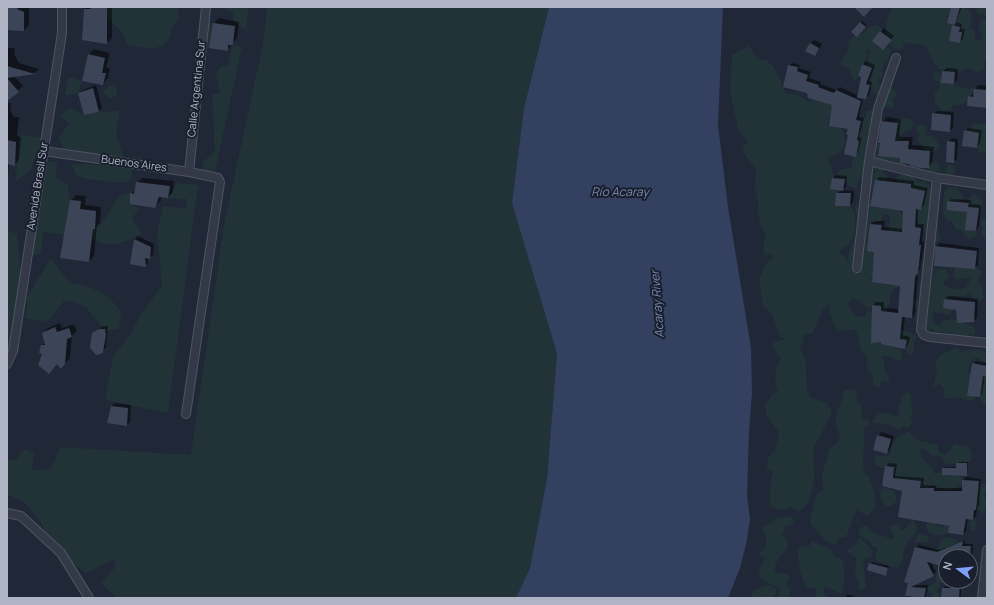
<!DOCTYPE html>
<html>
<head>
<meta charset="utf-8">
<style>
	body { margin:0 }
	#map { position:relative; width:994px; height:605px; overflow:hidden; background:#202737; font-family:Manrope,sans-serif }
	canvas { display:block }
	.frame { position:absolute; inset:0; border:8px solid #aeb4c4; pointer-events:none }
	.north { position:absolute; left:938px; top:549px; width:40px; height:40px; box-sizing:border-box; background:#191f2c; border:1px solid #555b69; border-radius:50%; rotate:286deg; font-size:11px; font-weight:700; line-height:16px; text-align:center; color:#aeb4c4 }
	.north::after { content:''; display:block; margin:auto; width:14px; height:18px; background:#80a0f7; clip-path:polygon(50% 0,100% 100%,50% 72%,0 100%) }
</style>
</head>
<body>
<div id="map">
<canvas width="994" height="605"></canvas>
<div class="frame"></div>
<div class="north">N</div>
</div>
<script>
const ctx = document.querySelector('canvas').getContext('2d');
ctx.lineJoin = 'round';
function fillPath(path, color) {
  ctx.fillStyle = color;
  ctx.fill(path, 'evenodd');
}
function stroke(path, color, width, dash) {
  ctx.strokeStyle = color;
  ctx.lineWidth = width;
  ctx.lineCap = dash ? 'butt' : 'round';
  ctx.setLineDash(dash || []);
  ctx.stroke(path);
}
function write(font, color, halo, rows, align = 'center') {
  ctx.font = font + ' Manrope,sans-serif';
  ctx.lineWidth = 4;
  ctx.setLineDash([]);
  ctx.textBaseline = 'middle';
  ctx.strokeStyle = halo;
  ctx.fillStyle = color;
  for (const [text, x, y, turn = 0] of rows) {
    ctx.save();
    ctx.translate(x, y);
    ctx.rotate((+turn || 0) * Math.PI / 180);
    ctx.textAlign = isNaN(turn) ? turn : align;
    if (halo) ctx.strokeText(text, 0, 0);
    ctx.fillText(text, 0, 0);
    ctx.restore();
  }
}
const green = new Path2D(`
	M107 7H170L178 8 179 18C177 21 174 24 172 28 170 31 171 34 170 37 162 54 141 47 127 44L121 31 107 19Z
	M222 7H249L246 30 234 22 233 13Z
	M267 7H549L524 108 512 203 557 354 547 478 530 568 516 598H117L101 583 116 566 114 560 85 573 50 544 41 522 24 502 7 494V459L14 461 25 449 34 454 32 470 51 469 60 447 191 455 224 225 263 44Z
	M892 7H966L972 15 970 28 974 30 976 40 980 41 983 38C979 30 975 20 987 18V59L983 71 976 72 969 68C960 70 958 75 948 72L947 68 944 71 940 70C922 51 938 44 903 43L904 47 899 50C878 43 886 23 892 7ZM943 13 946 16 950 15 957 29 960 30 959 40 955 43 951 22Z
	M976 7H987V17L977 13Z
	M204 22 213 23 209 48 199 46Z
	M877 25 883 29 876 41V47L878 48 885 46 891 50 887 61 884 62 882 77 878 81 880 87 879 93 875 95 869 82 873 74V67L868 68 866 65 870 53 868 49 865 51 868 54 857 79H853C851 72 849 67 842 65L841 62 849 48 848 42 855 34H864L869 27Z
	M233 45 242 47 215 172 203 170V162L215 151 212 94H220L216 74 221 66 228 65Z
	M749 46C752 51 756 58 762 60 766 61 765 59 768 62 777 68 781 83 785 93L798 95 811 103 812 98 839 100 833 116 829 118 828 124 831 126 839 125C849 139 847 154 828 157L834 175 833 185 837 192 838 203 846 202 855 212V233L850 243 840 251 841 255 846 257 848 264 849 252 856 235 857 218 855 207 860 204 869 203 896 208 906 218 904 228 895 235 888 232 890 216 886 214 883 216 882 220 878 222H870L874 245 875 276 871 278 870 281 886 284 888 286 901 281 899 287 892 290 889 304 887 306V330L879 307 874 304 870 310 859 300 852 299 848 303V306L856 316 864 317 867 311 873 312 876 341 893 344 901 350 902 358 899 361 883 355 882 357 884 360 885 370 890 379 887 382 882 381 880 387H877L873 384V374L868 370 866 356 861 350 856 330 837 331 830 315 829 304C819 311 818 323 812 334L803 335V343L800 347 806 363 807 390 811 398 826 402 832 411C828 423 821 433 815 445 812 453 814 461 814 470 815 485 811 503 799 512L790 507 785 510 771 507C769 497 770 482 773 472L767 468 768 458 775 450 779 433 767 416 765 405 773 393 778 392C774 380 774 370 781 358L773 349V343L785 339 780 337 772 314 763 306 759 279 767 262 773 258V254L765 255 763 249 766 234 761 226 757 209 759 204 755 190 756 169 744 153 743 145 748 142 738 129 730 91 732 55Z
	M935 71 941 74 945 85 949 83 968 89 976 87 977 91 972 93C971 103 961 105 952 106L951 110 942 111 935 103 934 95 940 88V83L932 78Z
	M68 77 82 81 78 93 65 96Z
	M110 85 117 88 116 96 109 99 103 92Z
	M888 88 894 89 897 96 892 99 894 106 892 108 885 107 881 104Z
	M70 108 84 115 120 110 116 132 124 158 64 150 59 138 69 123 60 115Z
	M871 110 875 112 874 119 871 121 872 123 869 134 871 140 880 145 877 151 874 150 863 156 866 159 869 173H876L871 162 873 154 895 153 905 161 907 168 889 172 886 168 882 173 886 174 887 180 889 181 891 187 874 181 873 190 861 191 862 178H860L856 189 848 185 844 178 836 177C837 168 843 170 851 168L854 152 860 154 856 151V130H862L863 127 859 123 861 118H866V111Z
	M898 118 909 119 914 123 911 130 905 131 902 135H899L898 137 901 138 900 142H893L895 121Z
	M975 123 987 124V154L978 151 976 135 970 130 971 125Z
	M922 124 927 128 925 135C934 135 937 139 939 147L933 153H928L918 141 919 133 916 129 917 126Z
	M19 135 44 138 29 172 16 181Z
	M928 168a6 6 0 1 1 12 0a6 6 0 1 1-12 0Z
	M48 162H57L56 177 67 184 70 200 67 225 95 229 102 223 119 196 130 193V203L139 210 132 218 141 234C126 242 107 250 92 238L43 232 41 254 28 255Z
	M71 164 134 166 129 182C112 183 94 181 77 176Z
	M945 170a5 5 0 1 1 10 0a5 5 0 1 1-10 0Z
	M907 173 913 175 918 183 925 181 931 186 929 208 931 211 928 215 930 222 933 221 938 224 940 239 933 247H936V253L933 257 934 271 930 274 926 272 923 268H916L918 260 926 263 928 246 923 227 918 226 913 221 914 211 920 208 912 190 896 180 898 176Z
	M177 183 198 185 168 413 105 400 113 356 130 335 140 316 162 285 157 234 163 206 186 209 187 199 168 198Z
	M949 187 957 188 963 196V199L956 203 970 208 967 200 974 193 981 199 983 206 977 210 980 215 974 220 966 221V224L977 233 976 236 969 239 964 235 962 230 956 229 952 221 947 220C939 210 945 204 944 192Z
	M987 218V239H986L981 236 983 229 980 224 981 219Z
	M7 230 17 234 22 287 12 351 7 354Z
	M51 258 70 283C94 287 106 291 121 312L119 329 105 331 85 306 65 300 48 321 26 319 27 297Z
	M958 266 976 268 982 271V274L977 280 983 288 982 293 984 297 979 301 975 300 968 293 965 296H953L946 301 953 311 948 315 934 312 932 315 934 323 940 325 942 321 953 319 974 327 976 331 974 335H970L968 338 949 335 943 332 937 333 932 329 924 330 915 322 917 308 911 303 912 301 919 299C918 281 919 279 935 273L936 269H946L949 276 943 283 944 285 953 289 966 288 971 278 957 279 953 275 954 270Z
	M900 329 916 335 917 337 913 343 914 352 911 355 907 354 905 344 897 338Z
	M956 347 963 353C969 348 982 348 987 353V362H984L978 358 971 360 968 373 986 377 987 370V405L981 402 979 393 982 387 978 384 974 394 975 399 972 401 955 397 944 399V389L939 383 937 386H933L937 371 935 365 938 357Z
	M850 389 856 390 857 402 861 404 862 418 869 420V425L863 428C868 444 859 458 865 474L869 476C872 490 882 503 868 516L856 510 847 535 844 538 839 537 836 544C822 544 822 533 812 527L810 520 816 495 817 493 823 491 822 475 830 448 836 444 840 436 836 424 837 410 840 407 844 391Z
	M907 392 911 394V401L913 411 910 417 913 421 909 428 903 427 899 430 889 424 873 423 874 417 883 412 897 417 900 412 898 406 901 403 900 399Z
	M908 432 918 440 938 445V451L946 455 954 444 968 446 972 453 971 462 945 464C943 457 939 455 932 456L926 450 919 449C924 465 930 462 935 474L941 471 942 475 961 476 963 481 962 485 950 491C943 488 939 489 932 484L928 490H923L919 482 900 481 887 468H881L875 464V455L890 456C891 442 895 437 908 432Z
	M982 483 987 487V492L983 495 986 499 987 508 982 513 974 506 977 487Z
	M885 488 894 491C897 497 898 501 892 506H886L880 498 881 489Z
	M787 516 792 518 794 521 791 525H785V530L781 536 787 538 788 548C782 554 773 564 775 572L787 574 789 579 785 584 791 589 789 597 778 598 780 589C775 584 758 581 759 573 759 568 764 563 765 558L760 556V552L765 549 767 537 763 532 762 527 771 523 776 518Z
	M975 519 977 523 974 532 971 530 969 522Z
	M912 520 917 525 915 534 909 540 904 548 903 560 897 568 881 563 876 560 875 556 878 549 872 546 869 541 861 537 858 529 866 525 874 533 892 539 894 536 890 527 893 525 899 524 900 530H904Z
	M927 523H933L940 527 946 525 949 528 948 533C939 537 930 537 926 527Z
	M919 534H923L925 536H929L928 542H914Z
	M859 537 873 551 870 558 867 557 863 561 866 586 865 589 860 590 858 588V580L855 576 856 558 846 551 856 544Z
	M946 537C951 537 955 539 959 542V545L937 550 940 555 935 562 931 563 928 560 932 551 938 547 940 541Z
	M812 541 831 550 835 557 842 559C846 565 845 589 841 594L826 586 823 590 824 594 828 598H816V588L806 587C801 576 796 557 799 546L808 547Z
	M941 570 946 575 937 590 939 596 938 598H931L932 594 929 592 928 587 935 583 936 573Z
	M769 585 775 587 777 592 773 598H750L755 590Z`);
const water = new Path2D(`
	M549 7H723L718 125 728 207 751 348 752 393 749 431 747 495 750 519 747 540 740 568 728 598H516L530 568 547 478 557 354 512 203 524 108Z`);
const shadow = new Path2D(`
	M7 7H29V25L24 30 7 29Z
	M87 7H112V38L107 43 85 9Z
	M953 7H962L956 22 962 24 961 29H965L963 39 960 42 953 26 955 24Z
	M219 18 239 22 237 38 228 49 214 23Z
	M862 21 867 25 857 36 852 32Z
	M884 28 894 36 886 46 873 41Z
	M814 40 822 44 815 55 811 43Z
	M7 48H15L14 54 19 63 39 69 34 73 14 76 23 86 10 97 7 93Z
	M94 49 110 53 106 68H110L108 78 103 84 83 80 89 54Z
	M987 57V66H985L986 58Z
	M866 61 875 65 869 81 872 82 869 95 866 98H863L859 117 864 118 859 137 862 138 858 152 855 155 849 128 833 105 808 92 789 66 792 63 800 65 799 68 811 72 809 78 821 82 820 84 837 90 840 87 859 96 862 65Z
	M947 68 958 69 957 80 954 83 943 71Z
	M96 85 102 108 99 111 85 114 79 93 83 90Z
	M979 85 987 86V107L969 97 974 93 975 89Z
	M7 103H11L10 110 14 117H19L17 136 21 137 19 160 14 165 9 164 7 189Z
	M937 111 954 112 953 128 950 131 933 114Z
	M887 117 901 119 899 137H913L912 145 934 147 932 163 928 167 901 157 882 122Z
	M968 128 982 130 980 143 977 147 965 131Z
	M952 138 958 139 957 159 953 162 948 142Z
	M836 175 847 176 846 187 842 190 854 191 853 202 850 205H836L837 194 841 190 833 178Z
	M879 177 914 181V185L928 188 924 205 921 209 918 208V224H924L922 242H924L921 268 918 272 915 314 912 317H905L903 335 910 337 908 345 905 348 873 305 876 302H884V308L899 309 901 285 876 251 868 250 871 224 874 221H885L884 227 903 229 905 210 876 181Z
	M142 178 174 181 173 192 168 197 162 196 160 201 155 206 131 194 136 189 137 183Z
	M76 195 86 196 85 205 101 207 100 223 97 225 94 256 89 261 71 201Z
	M951 199 971 200V204L981 205 979 227 976 230 968 211 948 202Z
	M138 236 154 244 153 255 148 258V263L145 266 131 263 135 239Z
	M940 243 979 248 978 265 974 268 936 246Z
	M948 296 978 299 977 318 973 321 945 299Z
	M60 323 62 328 74 324 77 331 72 336 70 358 61 367 57 363 49 373 42 345 45 342 43 333 48 328Z
	M103 326H108L106 347 101 353 93 333Z
	M976 361 987 363V375H985L982 394 979 396 973 364Z
	M115 403 131 405 130 422 127 425 112 406Z
	M881 432 894 436 890 450 887 453 878 436Z
	M959 462H968L967 475 943 474 945 467H957Z
	M889 463 897 464 895 476 924 478 923 485 936 486V488H963V480L966 477 981 479 979 506 977 509 976 516 973 519 968 518 966 531 963 534 903 490 883 485 886 467Z
	M965 540 964 544H973L971 581 968 583H961V598H964H950L943 588 946 586H953V581H970V557H946V567L931 562 936 572 913 585H928L926 596 924 598H906L910 582 905 581 916 547 919 545 940 550Z
	M871 562 889 566 887 573 885 574 868 570Z
	M847 594 859 598H845Z`);
const building = new Path2D(`
	M7 7H19L17 9 24 12V31L7 30Z
	M91 7H107V44L82 40 84 9H90Z
	M854 7H873L864 17Z
	M951 7H960L955 25 947 23Z
	M860 22 866 27 857 37 851 32Z
	M213 23 235 26 233 45H228V51L209 48Z
	M952 25 960 27 959 32H962L960 43 949 41Z
	M880 31 892 40 883 50 872 41Z
	M810 43 819 48 815 56 805 51Z
	M88 54 105 58 102 73H106L103 85 82 81Z
	M862 64 872 68 866 84 870 85 866 99 857 98 861 77 858 76Z
	M788 65 798 67 797 71 808 75 806 81 819 85 818 87 834 93 836 90 861 101 856 120 861 121 857 140 859 141 856 157 844 154 848 135 846 134 848 129 829 126 832 105 808 98 807 93 783 87Z
	M7 66 35 74 7 78Z
	M942 71 955 72 954 84 941 83Z
	M7 78 19 92 7 101Z
	M93 88 99 112 84 115 78 93Z
	M974 89 987 90V108L967 106 968 96 973 97Z
	M932 113 951 115 950 132 931 130Z
	M881 121 898 123 895 141H909L908 149 930 151 929 168H920L910 166V164L900 163V158L878 156 880 143H878Z
	M964 130 979 133 977 148 962 146Z
	M7 140 16 142 15 166 7 164Z
	M947 141 955 142 954 163 946 162Z
	M832 178 845 179 843 191 830 189Z
	M875 180 911 184V188L925 191 921 210 916 209 915 227 921 228 919 245H921L918 273 915 277 912 318 902 317 900 339 907 340 905 349 881 344V342L871 343 872 305 881 306V311L898 313 900 286 872 282 874 252 867 251 870 224 882 225 881 230 902 232 903 211 870 206Z
	M136 182 170 186 168 198 159 197 155 208 130 204V193L134 194Z
	M836 193H851L850 206H835Z
	M70 200 81 201 80 209 96 211 95 229H93L89 262 60 258Z
	M947 201 969 203 968 207 979 208 976 231 965 230 967 212 947 210Z
	M134 239 151 247 150 259 145 258 146 267 130 264Z
	M935 246 977 251 975 269 934 266Z
	M944 299 975 302 974 322 957 323 956 310 943 308Z
	M55 327 57 332 69 328 72 337 67 339 65 364 61 369 57 364 49 374 38 365 42 354 39 353 41 345H45L42 333Z
	M99 329H105L106 335 103 352 101 354 96 355 90 348 92 333Z
	M972 363 987 366V377L983 376 980 397 967 396Z
	M111 406 128 408 127 426 107 423Z
	M877 435 891 439 887 454 873 450Z
	M956 463H967V476L942 475V468H956Z
	M885 466 894 467 893 478 921 481 920 488H934V491H962V480L979 481 976 510H974L973 520 966 519 963 535 948 533 949 526 898 517 902 491 882 486Z
	M963 541 962 546H971L970 557H946L944 567 927 562 934 576 911 587 926 588 924 598 905 596 908 583 904 582 915 547 937 552Z
	M869 563 888 568 886 576 867 570Z
	M952 581H960L959 598H941L942 588H952Z`);
const street = new Path2D(`
	M44 151 189 172 218 178 220 182 186 414
	M869 161 937 178 987 185
	M189 172 206 7
	M937 178 921 330 924 335 930 337 987 343
	M857 268 869 161 878 109 896 58
	M7 364 13 351 62 33V7
	M7 513 21 516 61 553 89 598
	M982 598 987 550`);
const streetNames = [
	["Calle Argentina Sur",197,89,-84],
	["Buenos Aires",134,164,8],
	["Avenida Brasil Sur",38,186,-81]
];
const waterNames = [
	["Río Acaray",620,193],
	["Acaray River",658,304,-94]
];
fillPath(green, '#223338');
fillPath(water, '#33405f');
fillPath(shadow, '#0007');
fillPath(building, '#3c4557');
stroke(street, '#4e5462', 10);
stroke(street, '#333947', 8);
write('11px', '#aeb4c4', '#191f2c', streetNames);
write('italic 12px', '#7587ad', '#191f2c', waterNames);
</script>
</body>
</html>
